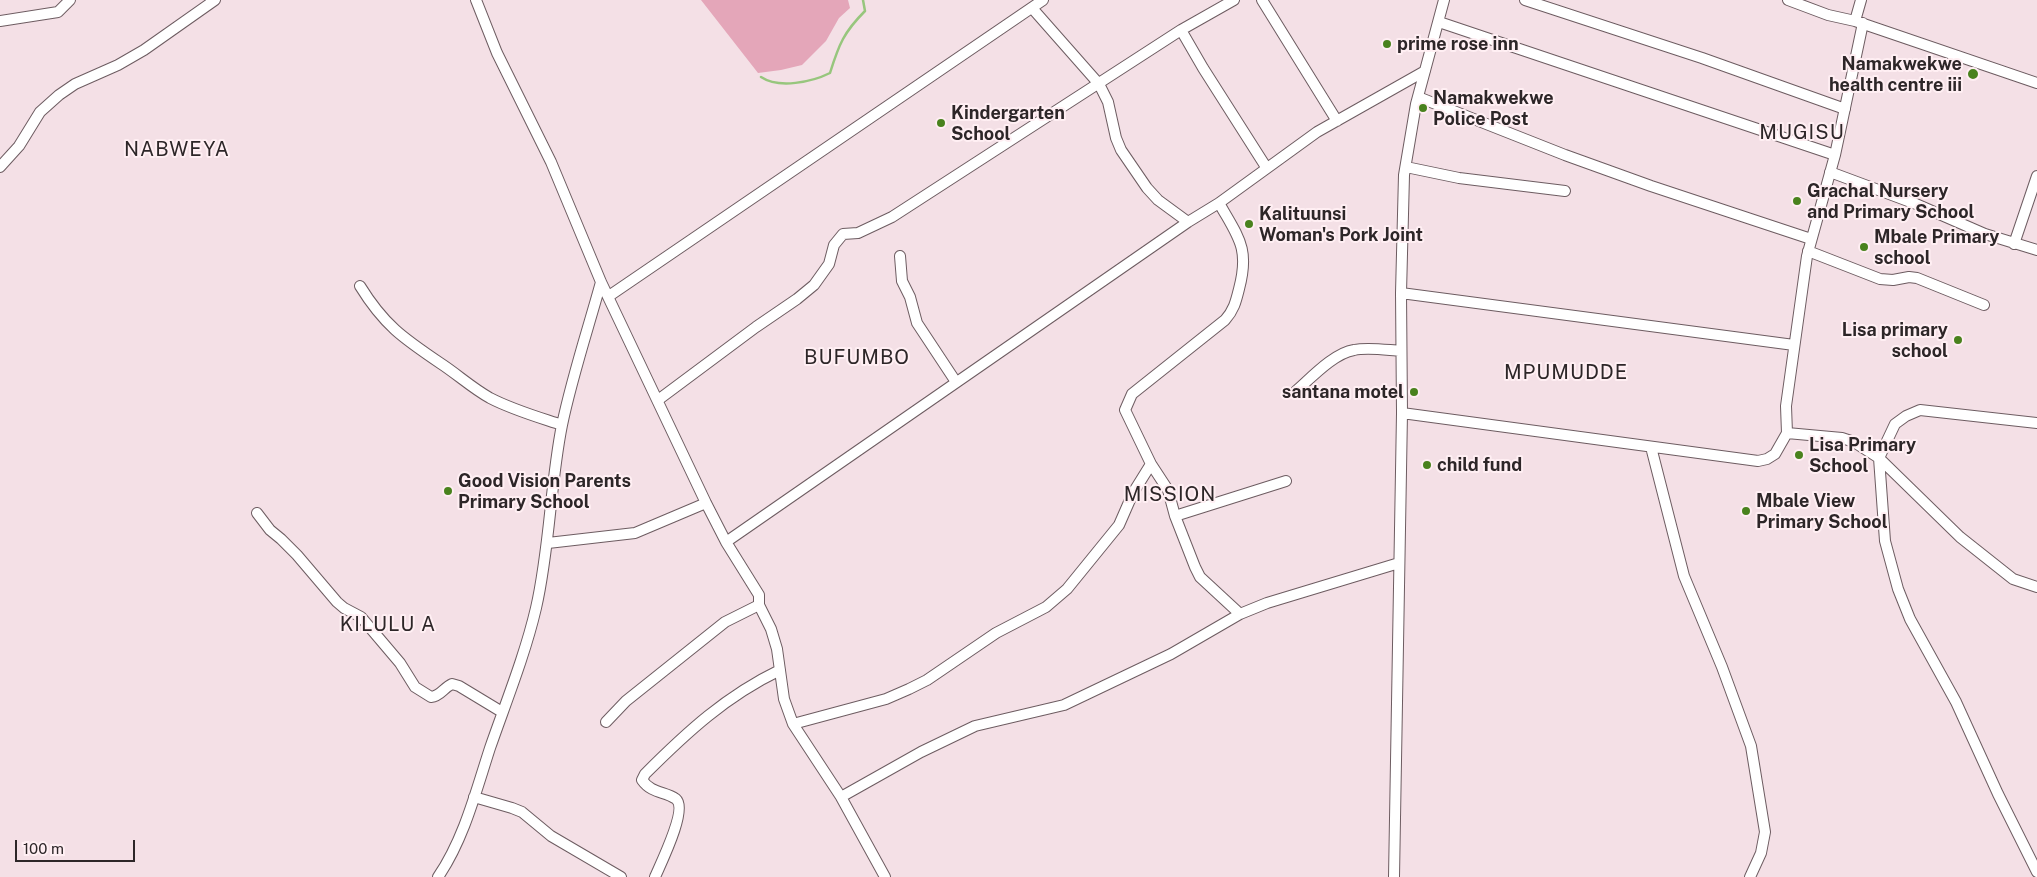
<!DOCTYPE html>
<html>
<head>
<meta charset="utf-8">
<style>
	body { margin:0 }
	#map { position:relative; width:2037px; height:877px; overflow:hidden; background:#f4e0e6; font-family:"Public Sans",sans-serif }
	canvas { display:block }
	.scale { position:absolute; left:15px; top:840px; width:120px; height:22px; box-sizing:border-box; border:2px solid #2d2628; border-top:0; padding-left:6px; font-size:15px; line-height:18px; white-space:nowrap; color:#2d2628; -webkit-text-stroke:4px #ffeff3; paint-order:stroke }
</style>
</head>
<body>
<div id="map">
<canvas width="2037" height="877"></canvas>
<div class="scale">100 m</div>
</div>
<script>
const ctx = document.querySelector('canvas').getContext('2d');
ctx.lineJoin = 'round';
function fillPath(path, color) {
  ctx.fillStyle = color;
  ctx.fill(path, 'evenodd');
}
function stroke(path, color, width, dash) {
  ctx.strokeStyle = color;
  ctx.lineWidth = width;
  ctx.lineCap = dash ? 'butt' : 'round';
  ctx.setLineDash(dash || []);
  ctx.stroke(path);
}
function write(font, color, halo, rows, align = 'center') {
  ctx.font = font + ' "Public Sans",sans-serif';
  ctx.lineWidth = 4;
  ctx.setLineDash([]);
  ctx.textBaseline = 'middle';
  ctx.strokeStyle = halo;
  ctx.fillStyle = color;
  for (const [text, x, y, turn = 0] of rows) {
    ctx.save();
    ctx.translate(x, y);
    ctx.rotate((+turn || 0) * Math.PI / 180);
    ctx.textAlign = isNaN(turn) ? turn : align;
    if (halo) ctx.strokeText(text, 0, 0);
    ctx.fillText(text, 0, 0);
    ctx.restore();
  }
}
const green = new Path2D(`
	M701 0H848L850 8 839 18 826 41 802 65 781 70 758 73Z`);
const stream = new Path2D(`
	M761 77C779 89 812 82 830 73 839 44 844 32 865 11L863 0`);
const minor = new Path2D(`
	M476 0 497 53 551 162 601 282 706 503 726 542 759 595V605L771 629 777 649 784 699 793 724 841 797 885 877
	M1234 0 1181 30 1203 68 1266 167
	M1262 0 1337 121
	M1525 0 1702 58 1845 109
	M1788 0 1828 15 1855 21 1861 0
	M1032 8 1099 84 1108 102 1116 138 1121 150 1147 188 1158 200 1188 222
	M0 21 58 12 70 0
	M1855 21 2037 83
	M1439 22 1835 155
	M1418 97 1565 155 1651 186 1811 239
	M0 167 19 146 40 112 59 95 75 84 118 65 144 50 215 0
	M1406 167 1459 178 1565 191
	M1830 172 1916 204 1985 234 2037 250
	M1219 203C1238 237 1250 248 1239 289 1236 301 1234 310 1225 320L1132 394 1125 410 1151 464 1168 490 1175 516 1195 567 1200 577 1240 614
	M2014 244 2037 176
	M1808 251 1880 279 1893 280 1909 277 1917 278 1984 305
	M900 256 902 281 910 297 917 323 956 382
	M360 286C384 325 403 338 440 363 457 374 472 388 490 398 513 410 538 417 562 425
	M1401 293 1794 345
	M609 296 1043 0
	M1296 391C1311 378 1334 353 1354 350 1368 347 1386 350 1401 351
	M658 400 756 327 797 299 814 285 829 264 834 245 843 234 858 233 892 217 1181 30
	M1402 413 1758 461 1767 459 1775 454 1787 433 1786 406 1807 256 1835 155 1863 23
	M2037 423 1920 410 1906 416 1895 424 1879 458 1885 541 1898 589 1910 619 1956 702 1998 794 2037 872
	M1787 433 1842 438 1854 442 1879 458 1960 537 2013 579 2037 587
	M1651 447 1684 576 1722 667 1751 746 1765 832 1761 853 1750 877
	M257 513 270 530 281 539 297 555 337 602 344 608 361 617 400 663 415 687 431 697C441 696 443 688 452 684L459 686 502 712
	M1175 516 1286 481
	M726 542 1188 222 1219 203 1317 132 1425 71
	M548 543 635 533 706 503
	M606 722 626 701 725 622 759 605
	M793 724 886 699 909 689 927 680 996 633 1046 607 1067 589 1119 525 1133 493 1151 464
	M474 797 512 808 522 812 551 836 621 877
	M841 797 921 752 975 726 1064 705 1171 654 1240 614 1267 603 1399 563
	M438 877C464 839 476 791 490 748 506 702 525 655 536 608 550 547 550 485 562 425 572 377 588 329 601 282
	M655 877C660 865 688 809 676 799 665 791 652 794 642 780L645 774C687 732 726 696 780 670
	M1394 877 1402 413 1401 293 1404 175 1416 104 1444 0`);
const markers = [
	[1387,44,5,"#49821d"],
	[1973,74,6,"#49821d"],
	[1423,108,5,"#49821d"],
	[941,123,5,"#49821d"],
	[1797,201,5,"#49821d"],
	[1249,224,5,"#49821d"],
	[1864,247,5,"#49821d"],
	[1958,340,5,"#49821d"],
	[1414,392,5,"#49821d"],
	[1799,455,5,"#49821d"],
	[1427,465,5,"#49821d"],
	[448,491,5,"#49821d"],
	[1746,511,5,"#49821d"]
];
const poiNames = [
	["prime rose inn",1397,44],
	["Namakwekwe",1962,64,"right"],
	["health centre iii",1962,85,"right"],
	["Namakwekwe",1433,98],
	["Police Post",1433,119],
	["Kindergarten",951,113],
	["School",951,134],
	["Grachal Nursery",1807,191],
	["and Primary School",1807,212],
	["Kalituunsi",1259,214],
	["Woman's Pork Joint",1259,235],
	["Mbale Primary",1874,237],
	["school",1874,258],
	["Lisa primary",1948,330,"right"],
	["school",1948,351,"right"],
	["santana motel",1404,392,"right"],
	["Lisa Primary",1809,445],
	["School",1809,466],
	["child fund",1437,465],
	["Good Vision Parents",458,481],
	["Primary School",458,502],
	["Mbale View",1756,501],
	["Primary School",1756,522]
];
const quarterNames = [
	["MUGISU",1802,133],
	["NABWEYA",177,150],
	["BUFUMBO",857,358],
	["MPUMUDDE",1566,373],
	["MISSION",1170,495],
	["KILULU A",388,625]
];
fillPath(green, '#e4a6b9');
stroke(stream, '#97c67d', 2.5);
stroke(minor, '#6d5c61', 12);
stroke(minor, '#fff', 10);
for (const [x, y, r, color] of markers) {
  const dot = new Path2D();
  dot.arc(x, y, r, 0, 2 * Math.PI);
  ctx.fillStyle = color;
  ctx.fill(dot);
  stroke(dot, '#ffeff3', 2);
}
write('bold 18px', '#2d2628', '#ffeff3', poiNames, 'left');
ctx.letterSpacing = '1px';
write('20px', '#2d2628', '#ffeff3', quarterNames);
ctx.letterSpacing = '0px';
</script>
</body>
</html>
